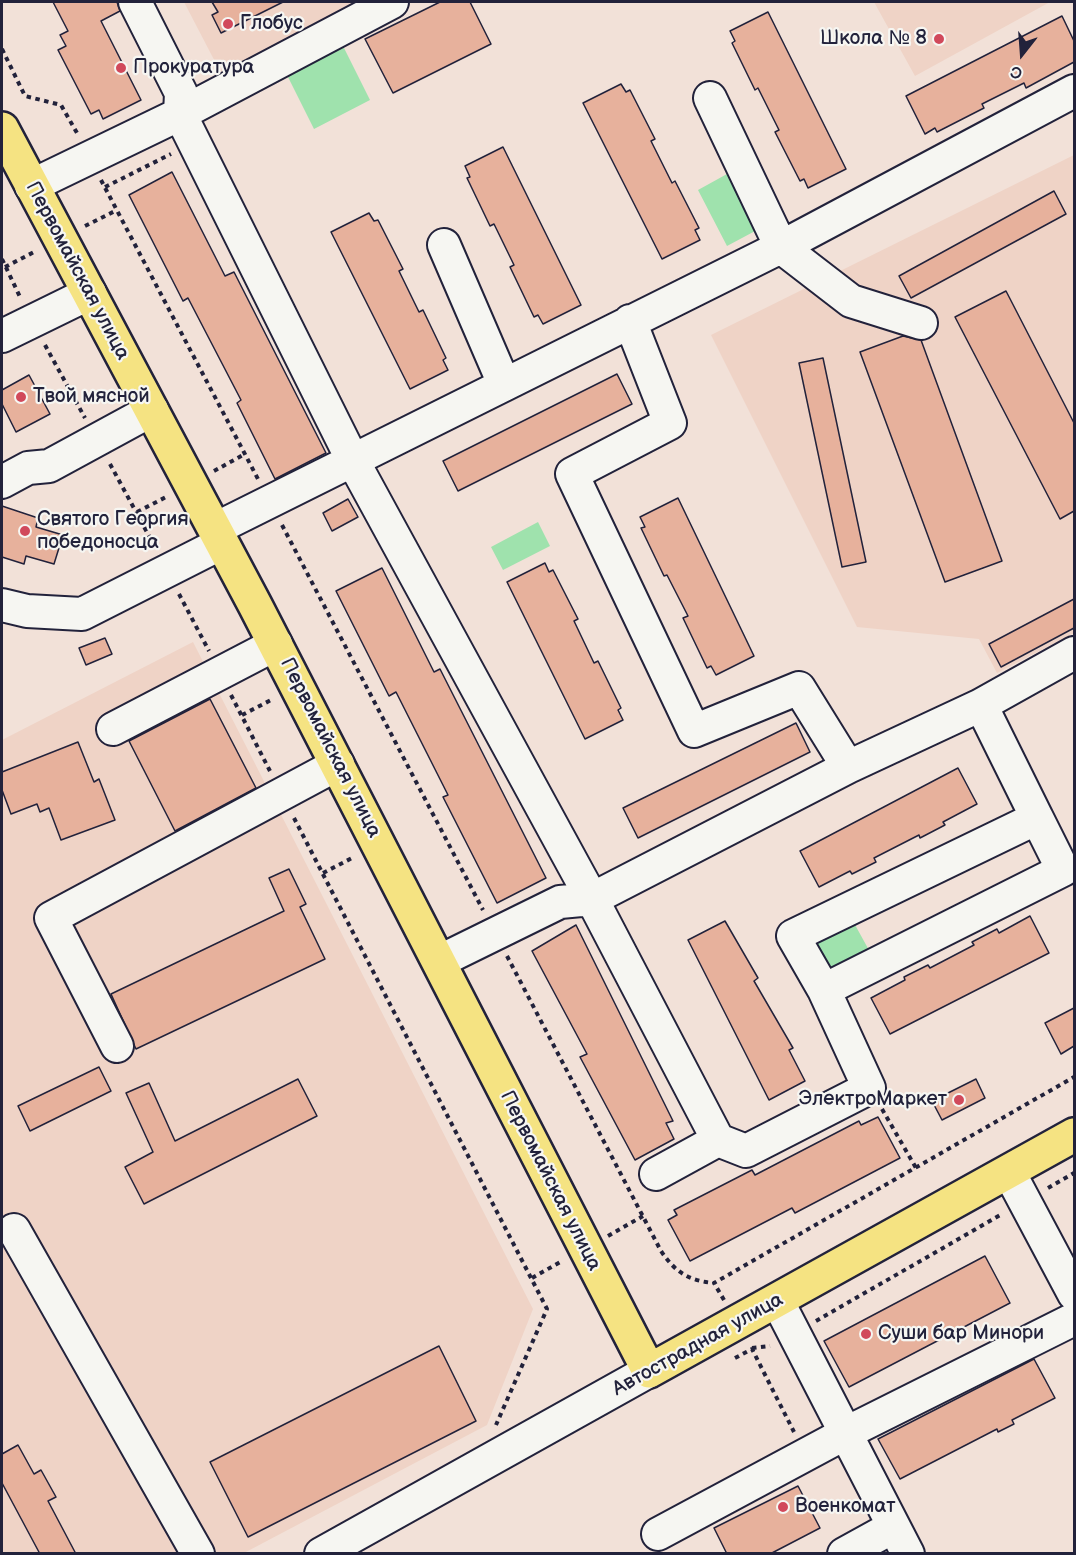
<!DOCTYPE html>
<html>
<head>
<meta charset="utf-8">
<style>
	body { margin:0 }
	#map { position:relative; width:1076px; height:1555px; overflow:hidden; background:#f2e1d8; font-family:"Balsamiq Sans",sans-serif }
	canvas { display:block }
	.frame { position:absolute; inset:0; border:3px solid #22223b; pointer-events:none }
	.north { position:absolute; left:992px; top:24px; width:60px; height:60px; -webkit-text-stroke:4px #f6f6f2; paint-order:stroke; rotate:197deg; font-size:16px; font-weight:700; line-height:24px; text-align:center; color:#22223b }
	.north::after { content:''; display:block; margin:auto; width:21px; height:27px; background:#22223b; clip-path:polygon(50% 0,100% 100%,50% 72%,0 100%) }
</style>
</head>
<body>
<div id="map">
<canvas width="1076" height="1555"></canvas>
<div class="frame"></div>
<div class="north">С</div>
</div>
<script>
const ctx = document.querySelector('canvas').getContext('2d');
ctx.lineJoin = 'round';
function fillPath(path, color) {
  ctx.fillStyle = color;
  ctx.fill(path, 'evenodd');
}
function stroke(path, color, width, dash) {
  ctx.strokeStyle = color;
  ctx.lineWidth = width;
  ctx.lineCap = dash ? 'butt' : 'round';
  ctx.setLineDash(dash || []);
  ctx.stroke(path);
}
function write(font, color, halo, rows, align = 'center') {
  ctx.font = font + ' "Balsamiq Sans",sans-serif';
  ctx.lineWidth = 4.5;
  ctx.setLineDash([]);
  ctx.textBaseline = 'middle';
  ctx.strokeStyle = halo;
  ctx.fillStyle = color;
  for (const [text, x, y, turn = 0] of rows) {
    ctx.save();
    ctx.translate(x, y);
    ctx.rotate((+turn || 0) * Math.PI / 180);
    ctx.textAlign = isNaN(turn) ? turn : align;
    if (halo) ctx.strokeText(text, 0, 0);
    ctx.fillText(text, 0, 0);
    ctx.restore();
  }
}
const built = new Path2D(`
	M184 2H374L223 77Z
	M874 2H1050L915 76Z
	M1074 155V633L997 673 979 639 857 627 711 335Z
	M193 642 533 1309 487 1425 244 1553 2 1554V740Z`);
const green = new Path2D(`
	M343 46 370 100 314 129 287 75Z
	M727 174 757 230 727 246 698 190Z
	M538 522 550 546 503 570 491 547Z
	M854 923 870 952 829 974 813 946Z`);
const building = new Path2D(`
	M53 2H117L120 11 101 21 141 100 103 119 99 110 91 114 58 50 66 46 60 35 68 31Z
	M212 2H283L221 33 212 15 218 12Z
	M440 2H470L491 44 393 93 365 39Z
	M768 12 846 169 808 188 804 179 800 181 775 132 779 130 758 88 755 90 732 43 735 41 730 31Z
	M1062 16 1074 41V62L1026 88 1024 83 982 104 984 108 937 132 935 128 925 134 906 96Z
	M621 84 626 92 630 90 655 139 651 141 672 183 675 181 699 228 695 230 700 240 662 259 583 103Z
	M503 147 581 305 543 324 538 315 534 317 510 267 514 265 494 224 490 226 467 178 470 177 465 166Z
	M172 172 225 276 234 272 326 453 275 479 237 403 241 400 188 298 183 301 129 195Z
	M1054 191 1066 214 911 298 899 276Z
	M369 213 374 221 378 220 403 269 399 271 419 312 423 310 446 358 443 360 448 370 410 389 331 232Z
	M1006 291 1074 423V511L1060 519 955 317Z
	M903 336 921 340 1002 561 945 582 860 352Z
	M823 358 866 562 842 567 799 363Z
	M617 374 632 404 458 491 443 461Z
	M29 375 50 414 16 432 2 404V390Z
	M678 498 754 656 716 675 711 666 707 668 683 618 688 616 667 575 664 576 641 528 645 527 640 517Z
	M348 499 358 517 332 531 323 513Z
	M2 506 38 518 36 527 63 535 54 564 26 556 24 564 2 557Z
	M545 563 549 572 553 570 578 619 574 621 594 663 598 661 621 708 618 710 623 720 585 739 507 582Z
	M382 568 434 672 440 669 546 878 497 903 443 797 448 795 396 692 389 696 336 591Z
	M1074 599V628L1001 667 989 644Z
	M105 638 112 654 86 665 79 648Z
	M210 699 256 788 175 831 129 741Z
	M796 723 810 752 638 838 623 808Z
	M78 742 94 782 99 779 115 820 61 840 49 808 40 812 37 804 11 814 2 790V772Z
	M958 768 977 804 943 822 945 825 920 838 919 835 874 858 876 862 852 874 850 871 819 887 800 851Z
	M289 869 306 904 300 907 325 959 136 1049 111 994 284 911 269 878Z
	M1030 916 1049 953 890 1034 871 998 905 980 904 977 928 965 930 968 974 945 972 942 997 929 999 933Z
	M725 921 758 978 754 981 793 1048 789 1050 805 1081 769 1100 688 940Z
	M576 925 673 1121 666 1123 674 1139 635 1160 580 1057 587 1054 532 951Z
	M1074 1008V1046L1061 1054 1045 1023Z
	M99 1067 111 1091 30 1131 18 1106Z
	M298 1079 317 1116 144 1204 125 1167 153 1152 126 1093 149 1083 175 1141Z
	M976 1079 985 1098 942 1120 932 1101Z
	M878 1117 900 1158 795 1213 792 1208 690 1261 668 1220 677 1215 674 1210 752 1170 755 1175 859 1121 861 1125Z
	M985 1256 1010 1303 849 1387 824 1341Z
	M439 1346 476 1421 248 1537 210 1462Z
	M1034 1359 1055 1398 1012 1420 1014 1424 998 1432 997 1429 900 1479 878 1439Z
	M18 1445 34 1474 41 1470 56 1497 48 1501 76 1554H40L2 1483V1454Z
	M798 1486 820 1528 770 1554H727L714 1528Z`);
const path = new Path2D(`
	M2 49 25 96 61 105 77 133
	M101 180 258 479
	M105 187 171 154
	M85 226 117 210
	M2 259 21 299
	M5 267 36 251
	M45 345 85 418
	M110 464 155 547
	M214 471 245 454
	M137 512 168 496
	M282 525 483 910
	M179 594 209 651
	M231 695 270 771
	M242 715 273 699
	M294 818 547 1309 496 1425
	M323 873 354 857
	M507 956 661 1251C675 1272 689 1281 714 1283
	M882 1109 916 1168
	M1048 1188 1074 1173
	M608 1236 643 1216
	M532 1278 562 1261
	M724 1300 714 1283 1074 1077
	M816 1321 1002 1214
	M752 1348 770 1346
	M735 1358 752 1349 794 1432`);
const minor = new Path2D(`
	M135 2 181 93 180 114 353 461 592 899 718 1140 656 1174
	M710 98 781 247 851 301 921 323
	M31 186 180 114 392 2
	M444 245 504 384
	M630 321 670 423 572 474 694 731 799 688 848 767
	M2 336 90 293
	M2 482 28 468 49 466 152 410
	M215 529 781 247 1074 91
	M2 605 27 611 82 614 222 543
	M113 729 276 644
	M440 961 560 902 592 899 848 767 981 705 1074 653
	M824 990 1063 870 1037 818
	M117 1046 51 918 338 764
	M718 1140 746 1151 869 1088 824 990 793 936 1037 818 981 705
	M1009 1172 1074 1294
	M14 1230 198 1554
	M778 1302 908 1554
	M658 1534 848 1432 1074 1319
	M321 1554 649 1371
	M844 1554 893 1527`);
const major = new Path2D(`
	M2 129 255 605 649 1371 1074 1135`);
const markers = [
	[228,24,6,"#d1495b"],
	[939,39,6,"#d1495b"],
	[121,68,6,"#d1495b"],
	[21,397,6,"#d1495b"],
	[25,531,6,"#d1495b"],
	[959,1100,6,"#d1495b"],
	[866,1334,6,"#d1495b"],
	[783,1507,6,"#d1495b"]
];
const poiNames = [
	["Глобус",240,24],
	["Школа № 8",927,39,"right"],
	["Прокуратура",133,68],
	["Твой мясной",33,397],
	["Святого Георгия",37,520],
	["победоносца",37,543],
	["ЭлектроМаркет",947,1100,"right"],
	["Суши бар Минори",878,1334],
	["Военкомат",795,1507]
];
const streetNames = [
	["Первомайская улица",77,271,62],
	["Первомайская улица",330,748,63],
	["Первомайская улица",550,1181,63],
	["Автострадная улица",698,1345,-29]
];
fillPath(built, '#efd3c6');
fillPath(green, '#9fe2ad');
fillPath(building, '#e7b19c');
stroke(building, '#22223b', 1.5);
stroke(minor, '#22223b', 36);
stroke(major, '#22223b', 38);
stroke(path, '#22223b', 4, [4.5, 4.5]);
stroke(minor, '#f6f6f2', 32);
stroke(major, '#f5e382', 33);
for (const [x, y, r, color] of markers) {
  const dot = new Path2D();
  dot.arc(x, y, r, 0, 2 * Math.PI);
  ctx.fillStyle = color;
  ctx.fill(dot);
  stroke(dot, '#f6f6f2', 2);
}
write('20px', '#22223b', '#f6f6f2', poiNames, 'left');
write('20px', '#22223b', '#f6f6f2', streetNames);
</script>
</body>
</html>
